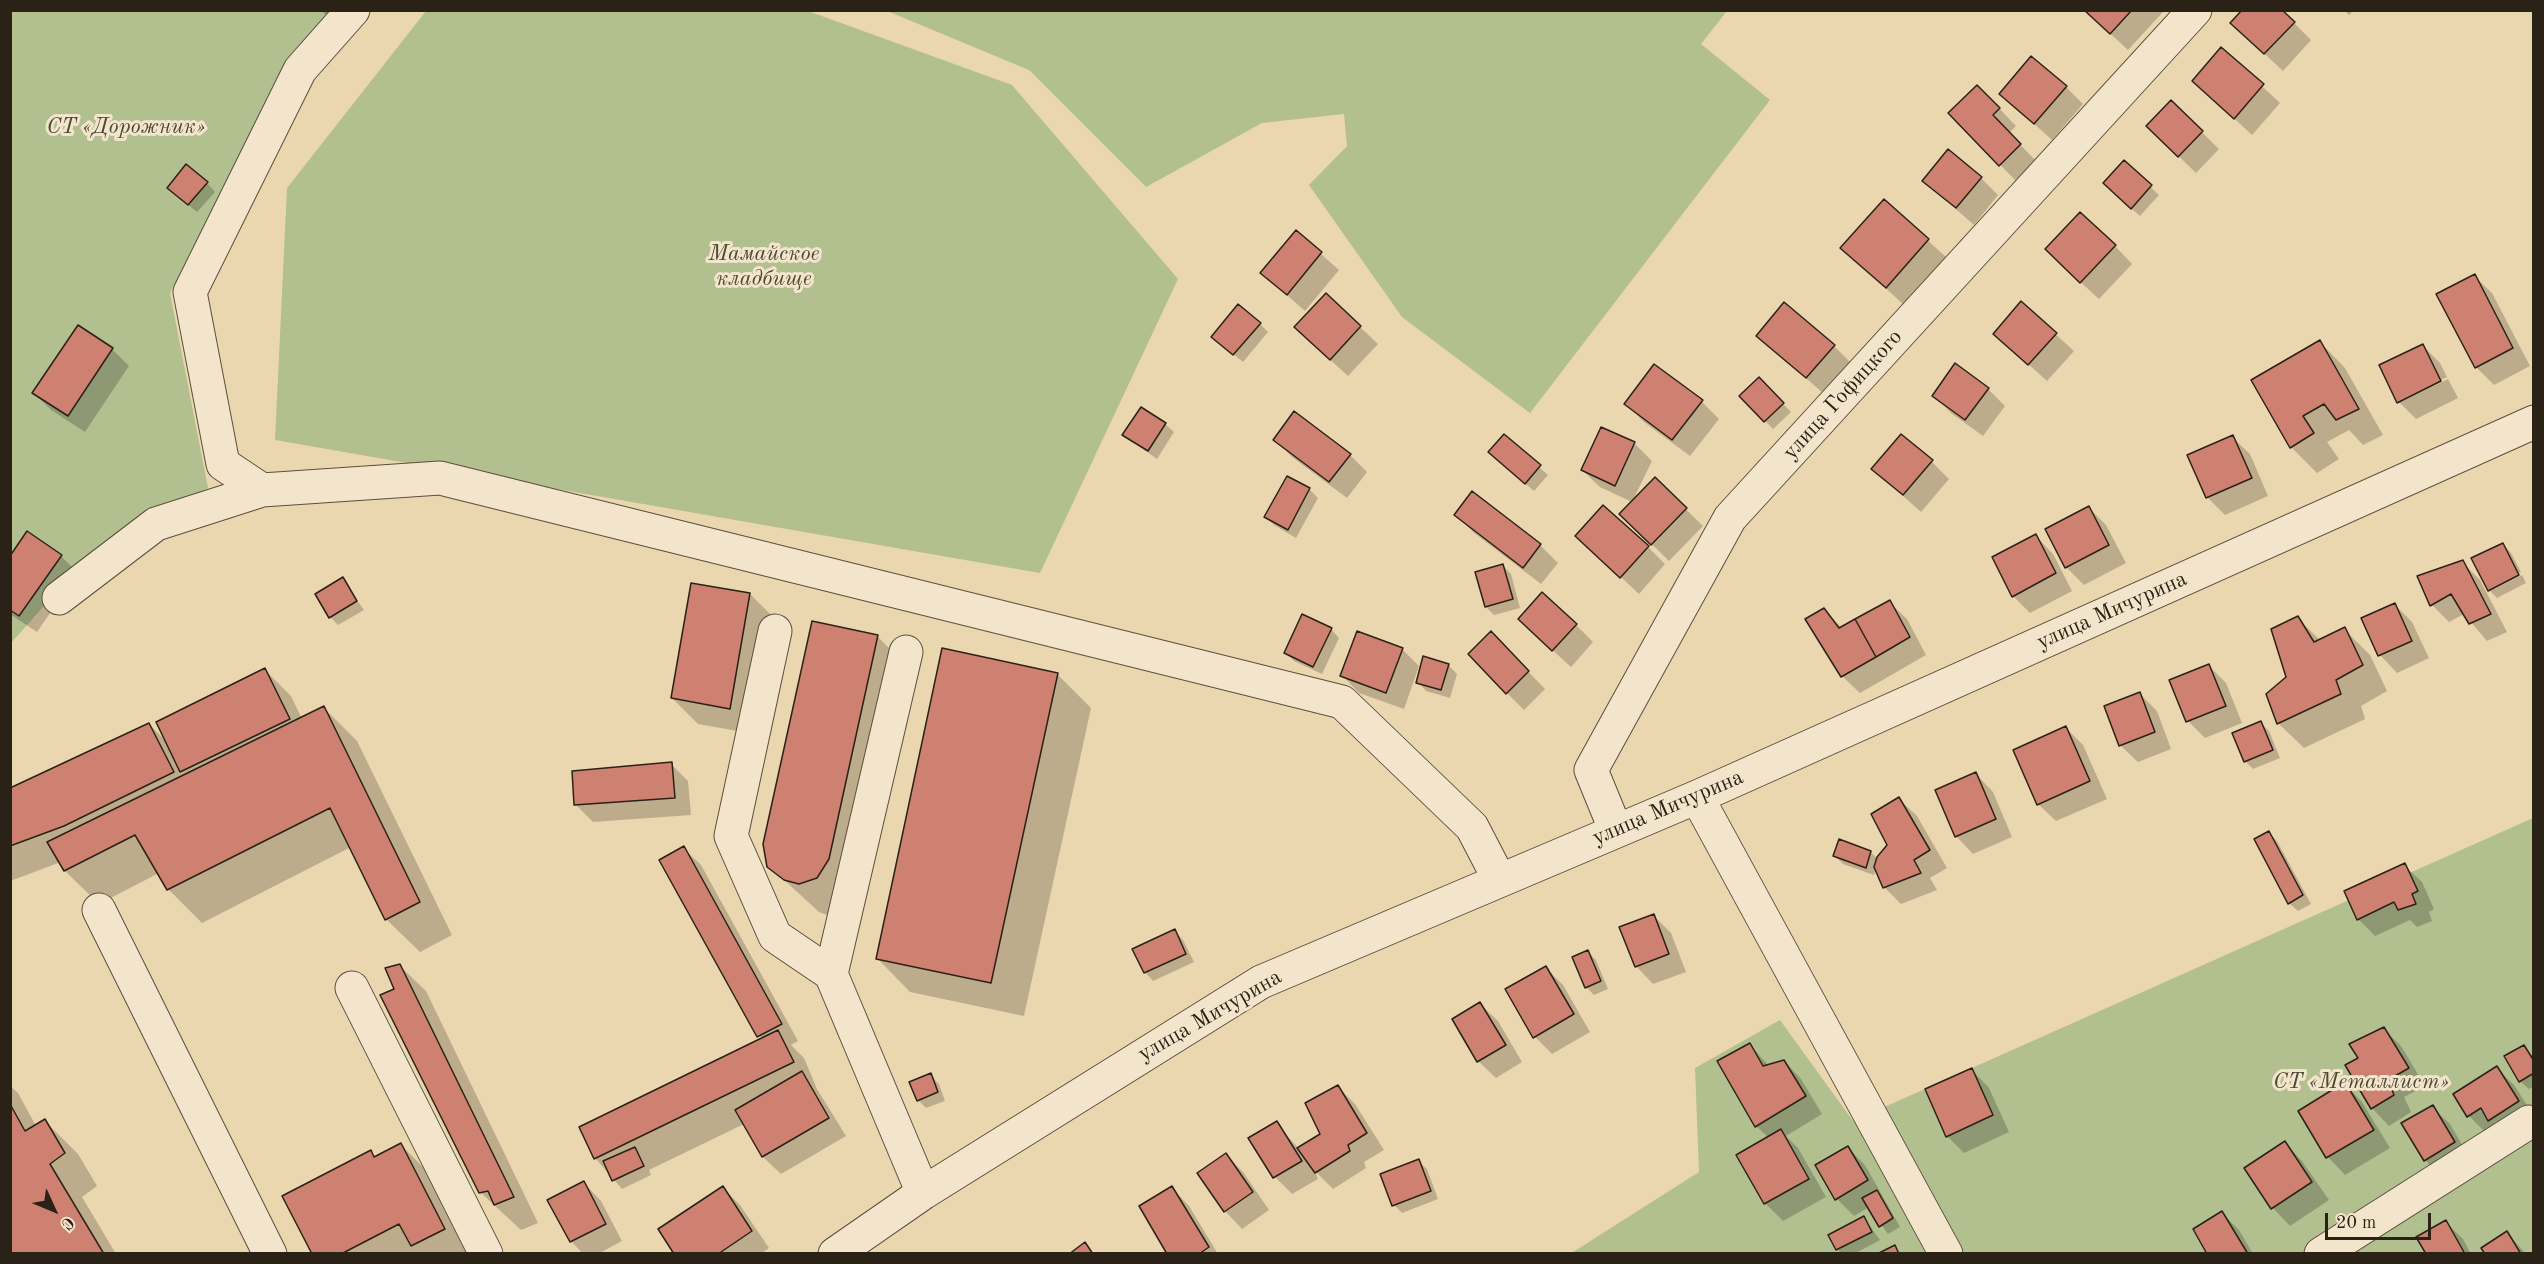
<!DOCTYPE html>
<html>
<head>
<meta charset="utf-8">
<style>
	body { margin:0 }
	#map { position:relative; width:2544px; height:1264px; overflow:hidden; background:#ebd7af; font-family:"Old Standard TT",serif }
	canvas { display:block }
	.frame { position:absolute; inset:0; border:12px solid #2b2217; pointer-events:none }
	.north { position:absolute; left:24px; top:1180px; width:60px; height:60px; -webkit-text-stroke:4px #f2e5cb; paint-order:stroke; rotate:134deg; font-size:16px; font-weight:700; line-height:24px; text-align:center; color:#2b2217 }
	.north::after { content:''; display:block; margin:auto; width:21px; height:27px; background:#2b2217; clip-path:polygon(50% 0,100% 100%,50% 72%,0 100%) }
	.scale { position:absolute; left:2325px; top:1213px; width:106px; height:27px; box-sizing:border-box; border:3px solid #2b2217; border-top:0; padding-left:8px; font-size:18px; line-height:21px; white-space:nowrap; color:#2b2217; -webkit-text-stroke:4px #f2e5cb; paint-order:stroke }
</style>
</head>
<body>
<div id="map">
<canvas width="2544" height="1264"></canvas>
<div class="frame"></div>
<div class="north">С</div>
<div class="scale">20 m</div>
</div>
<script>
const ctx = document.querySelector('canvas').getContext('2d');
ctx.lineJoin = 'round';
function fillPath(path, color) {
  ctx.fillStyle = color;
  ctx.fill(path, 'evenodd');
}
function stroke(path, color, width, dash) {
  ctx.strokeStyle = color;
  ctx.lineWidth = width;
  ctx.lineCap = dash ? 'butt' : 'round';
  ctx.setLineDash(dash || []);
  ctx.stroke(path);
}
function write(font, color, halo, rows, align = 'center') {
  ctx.font = font + ' "Old Standard TT",serif';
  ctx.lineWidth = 6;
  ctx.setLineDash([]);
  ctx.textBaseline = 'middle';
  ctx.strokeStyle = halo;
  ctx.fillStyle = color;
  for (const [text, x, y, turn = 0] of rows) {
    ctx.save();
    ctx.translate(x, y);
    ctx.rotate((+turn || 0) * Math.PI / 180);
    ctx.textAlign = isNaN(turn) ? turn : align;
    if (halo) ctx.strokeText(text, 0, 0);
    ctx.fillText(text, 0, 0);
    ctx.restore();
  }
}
const green = new Path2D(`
	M11 11H335L285 68 170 293 208 488 82 563 11 643Z
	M426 11H808L1012 85 1178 279 1040 573 275 440 287 188Z
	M887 11H1727L1701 44 1770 100 1530 413 1402 317 1309 185 1347 146 1344 114 1262 123 1146 187 1029 70Z
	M2533 818V1253L1570 1254 1699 1172 1695 1068 1780 1020 1853 1121Z`);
const shadow = new Path2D(`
	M321 10H350L335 24Z
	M2085 10H2162L2163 12 2128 50Z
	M2344 10H2354L2349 15Z
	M2294 23 2311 40 2283 71 2250 40Z
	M2222 49 2280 103 2252 135 2194 81Z
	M2066 87 2083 104 2052 140 2001 94Z
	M2171 102 2219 149 2196 173 2148 126Z
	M1995 104 2016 126 2009 133 2037 162 2017 182 1950 113Z
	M2124 162 2159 195 2140 216 2113 192Z
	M1981 178 1998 195 1974 225 1924 181Z
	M207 183 215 192 197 212 177 196Z
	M1884 201 1946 257 1904 305 1842 248Z
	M1296 232 1339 270 1305 311 1262 273Z
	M2115 246 2132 264 2099 299 2064 267Z
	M2474 276 2492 293 2530 366 2494 385 2476 367 2438 295Z
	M1326 295 1378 344 1348 376 1313 344Z
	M2021 303 2074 351 2047 381 1995 334Z
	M1260 324 1268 332 1243 362 1222 345Z
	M1758 336 1834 346 1851 363 1824 394Z
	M2320 342 2345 368 2383 435 2363 445 2349 430 2327 442 2339 459 2317 473 2291 447Z
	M2423 346 2440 363 2447 377 2403 398V401L2448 379 2458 398 2416 419 2399 402Z
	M112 349 129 366 85 432 51 410 34 393Z
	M1759 379 1791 412 1773 429 1741 396Z
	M1988 389 2005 406 1983 436 1951 413 1933 395Z
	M1702 402 1719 419 1690 456 1644 422 1626 404Z
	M1165 424 1174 432 1157 459 1124 435Z
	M1504 436 1548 475 1534 491 1498 460Z
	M2232 437 2250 454 2268 496 2225 515 2207 497Z
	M1275 439 1350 455 1367 472 1347 498 1292 457Z
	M1634 443 1652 461 1632 502 1600 487 1582 470Z
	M1931 461 1949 479 1921 512 1873 469Z
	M1655 479 1703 526 1669 561 1621 514Z
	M1309 489 1318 498 1296 538 1274 525 1266 517Z
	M1472 493 1540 545 1558 563 1541 584 1473 532 1456 514Z
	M2089 508 2106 525 2126 563 2084 585 2066 567 2047 529Z
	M1577 536 1648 547 1665 564 1639 594Z
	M2036 536 2053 554 2072 591 2030 613 2013 596Z
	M2503 544 2511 553 2521 572 2490 588V591L2489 590Z
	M61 556 78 573 37 632 10 614V558Z
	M2462 562 2480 580 2507 632 2487 641 2464 614 2449 622 2432 605Z
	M1503 566 1511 574 1520 608 1494 615 1486 607Z
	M2522 575 2526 583 2497 598 2490 591Z
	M342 579 364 610 338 625 330 617Z
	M750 594 776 620 755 734 698 724 672 698Z
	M1889 602 1907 619 1926 655 1860 693 1842 676 1824 610 1842 628Z
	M2394 604 2412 622 2429 658 2397 673 2380 655 2363 619Z
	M2297 618 2321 641 2344 629 2370 655 2387 691 2361 706 2365 719 2304 748 2278 723Z
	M1576 625 1593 642 1571 667 1537 636Z
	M1331 629 1339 638 1322 674 1294 661 1286 653Z
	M877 636 911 670 833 917 819 912 769 866Z
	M1402 649 1419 666 1404 709 1359 693 1342 675Z
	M1508 651 1545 689 1524 710 1507 693Z
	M1448 665 1457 674 1450 698 1426 691 1418 682Z
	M2209 666 2226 683 2242 723 2205 738 2188 721Z
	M265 670 291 696 302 719 324 708 357 741 452 935 420 952 386 919 351 847 202 923 168 889 159 873 99 904 65 871 61 862 10 881V790L149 724 167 742Z
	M1057 674 1091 708 1024 1016 910 992 877 958Z
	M2139 693 2157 711 2171 749 2138 762 2120 745Z
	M2261 723 2269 731 2280 758 2253 769 2245 761Z
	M2066 728 2083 745 2107 799 2056 821 2038 804Z
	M671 764 688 781 691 815 593 822 576 805Z
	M1976 774 1993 792 2012 837 1973 854 1956 836Z
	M1899 799 1917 816 1947 868 1930 878 1937 890 1901 904 1884 887 1876 869 1874 875 1843 864 1835 856 1871 852 1877 859 1889 845Z
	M2269 833 2277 841 2311 904 2298 911 2289 903Z
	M683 848 701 865 798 1041 791 1045 804 1058 817 1089 846 1136 781 1174 763 1157 744 1124 649 1170 651 1175 622 1189 595 1158 762 1040Z
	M2404 865 2422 882 2434 909 2429 912 2432 921 2417 927 2410 920 2375 936 2358 919Z
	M1654 916 1671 933 1686 972 1653 984 1636 966Z
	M1175 931 1183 940 1194 962 1153 981 1145 972Z
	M1588 952 1596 960 1608 989 1594 995 1586 987Z
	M400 966 426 991 538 1223 521 1230 480 1192 396 990Z
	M1546 968 1563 985 1590 1032 1552 1054 1535 1037Z
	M1480 1004 1498 1021 1522 1062 1496 1078 1478 1061Z
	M2384 1029 2401 1046 2425 1086 2404 1097 2411 1112 2389 1126 2372 1108 2360 1059Z
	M1750 1045 1769 1066 1784 1061 1801 1079 1822 1114 1786 1136 1798 1148 1826 1197 1783 1221 1765 1203 1738 1155 1769 1138 1756 1126Z
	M2523 1047 2534 1058V1086L2529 1089 2520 1081Z
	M2496 1068 2514 1085 2534 1116 2486 1133 2469 1116Z
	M1972 1070 1989 1088 2009 1132 1964 1153 1947 1136Z
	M930 1075 939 1084 945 1101 926 1108 918 1100Z
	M2345 1084 2362 1102 2390 1148 2345 1175 2328 1157 2300 1112Z
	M10 1086 18 1093 36 1126 45 1121 78 1154 97 1186 82 1197 116 1254H10Z
	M1338 1087 1355 1104 1384 1150 1364 1162 1366 1168 1333 1189 1314 1170 1318 1179 1292 1194 1275 1177 1276 1123 1299 1149 1322 1135Z
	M2432 1107 2450 1124 2471 1160 2442 1177 2425 1160Z
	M2285 1143 2302 1161 2329 1200 2290 1226 2273 1208 2246 1169Z
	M401 1145 426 1170 469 1254H313L370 1152 376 1158Z
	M1848 1148 1865 1165 1900 1227 1888 1234 1869 1207 1854 1216 1837 1199Z
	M1226 1155 1243 1172 1269 1210 1242 1229 1225 1211Z
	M1418 1161 1427 1169 1438 1199 1402 1213 1394 1205Z
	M584 1183 601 1201 622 1241 598 1254H583L571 1241Z
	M723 1188 740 1205 769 1248 761 1254H676Z
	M1172 1188 1189 1206 1218 1254H1169Z
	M2222 1213 2239 1230 2253 1254H2209Z
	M1864 1218 1880 1240 1854 1254H1841L1830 1235Z
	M2445 1222 2463 1239 2471 1254H2427Z
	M2507 1233 2526 1254H2487Z`);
const building = new Path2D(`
	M2084 10H2132L2110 34Z
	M2242 10H2282L2295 22 2264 54 2230 23Z
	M2221 47 2264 84 2234 119 2192 81Z
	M2031 56 2067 86 2034 124 1999 94Z
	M1977 85 2000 108 1993 115 2021 144 1999 166 1948 113Z
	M2171 100 2203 131 2178 157 2146 126Z
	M1948 149 1982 177 1956 208 1922 181Z
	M2124 160 2152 185 2131 209 2103 183Z
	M186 164 208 182 188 205 167 188Z
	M1884 199 1929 239 1886 288 1840 248Z
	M2080 212 2116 245 2080 283 2045 249Z
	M1296 230 1322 252 1287 295 1260 273Z
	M2475 274 2513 348 2475 368 2436 294Z
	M1326 293 1361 326 1330 360 1294 327Z
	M2021 301 2057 333 2028 365 1993 334Z
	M1784 302 1835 345 1806 378 1756 336Z
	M1238 304 1261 323 1233 355 1211 337Z
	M78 325 113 348 68 416 32 393Z
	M2320 340 2359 409 2336 420 2324 404 2303 416 2314 433 2290 448 2251 380Z
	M2423 344 2441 381 2397 403 2379 365Z
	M1955 363 1989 388 1965 420 1932 396Z
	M1654 364 1703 400 1672 440 1624 404Z
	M1759 377 1784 403 1764 422 1739 396Z
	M1141 407 1166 423 1148 451 1122 435Z
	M1294 411 1351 454 1329 482 1273 440Z
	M1601 427 1635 442 1615 486 1581 470Z
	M1504 434 1541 465 1525 484 1488 452Z
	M1901 434 1933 460 1903 495 1871 469Z
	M2233 435 2252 478 2206 498 2187 455Z
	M1287 476 1310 488 1288 530 1264 517Z
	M1655 477 1687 508 1651 545 1619 514Z
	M1472 491 1541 544 1523 568 1454 515Z
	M1603 505 1649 546 1620 578 1575 536Z
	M2089 506 2109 545 2065 568 2045 529Z
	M27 531 62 555 19 616 10 610V556Z
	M2036 534 2056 573 2012 597 1992 557Z
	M2503 543 2519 575 2488 591 2471 558Z
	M2463 560 2491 614 2469 624 2451 594 2430 606 2417 576Z
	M1503 564 1513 599 1485 607 1475 572Z
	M343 577 357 601 329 618 315 594Z
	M691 583 750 593 730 709 671 698Z
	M1542 592 1577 624 1552 651 1518 619Z
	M1890 600 1910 637 1876 657 1855 619Z
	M2395 603 2412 641 2378 656 2361 618Z
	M1824 608 1839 628 1855 619 1876 657 1841 677 1805 619Z
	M1302 614 1332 628 1313 667 1284 653Z
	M2298 616 2314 642 2345 627 2363 665 2336 680 2341 694 2277 724 2266 694 2286 677 2271 629Z
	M812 621 878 635 829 859 817 878 799 884 784 880 767 867 763 844Z
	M1357 631 1403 648 1386 693 1340 676Z
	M1491 631 1529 671 1506 694 1468 654Z
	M942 648 1058 673 991 983 876 959Z
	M1423 656 1449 664 1441 690 1416 683Z
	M2209 664 2226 706 2186 722 2169 680Z
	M265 668 290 719 180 772 156 722Z
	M2140 692 2155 732 2119 746 2104 706Z
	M324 706 420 902 385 920 330 808 167 890 135 835 64 871 47 842Z
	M2261 721 2273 750 2244 762 2232 733Z
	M149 723 174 772 64 826 10 846V788Z
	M2066 726 2090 781 2037 805 2013 750Z
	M672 762 675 798 574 805 572 771Z
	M1976 772 1996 819 1955 837 1935 790Z
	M1899 797 1930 850 1914 860 1921 873 1883 888 1874 867 1877 857 1887 845 1871 814Z
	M2269 831 2303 895 2288 904 2254 839Z
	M1839 839 1871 851 1866 868 1833 856Z
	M684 846 782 1024 757 1037 659 860Z
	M2405 863 2418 891 2412 894 2416 904 2398 910 2394 902 2357 920 2344 891Z
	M1654 914 1669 954 1635 967 1619 927Z
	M1175 929 1186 954 1144 973 1132 949Z
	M1588 950 1601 981 1585 988 1572 957Z
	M400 964 514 1197 494 1205 488 1191 479 1193 380 995 394 989 385 968Z
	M1546 966 1574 1014 1533 1038 1505 989Z
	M1480 1002 1506 1045 1477 1062 1452 1019Z
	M2384 1027 2409 1068 2388 1080 2394 1095 2371 1109 2345 1065 2358 1058 2349 1044Z
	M778 1030 794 1062 594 1159 579 1127Z
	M1750 1043 1763 1066 1784 1060 1806 1096 1755 1127 1717 1061Z
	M2524 1045 2534 1061V1073L2519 1082 2504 1056Z
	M2497 1066 2519 1101 2488 1121 2481 1108 2467 1117 2453 1094Z
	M1972 1068 1993 1115 1946 1137 1925 1089Z
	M802 1071 829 1118 762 1157 735 1110Z
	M931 1073 938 1092 917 1101 909 1082Z
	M2345 1082 2374 1130 2326 1158 2298 1111Z
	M1338 1085 1367 1133 1348 1145 1350 1151 1315 1173 1297 1148 1320 1134 1305 1103Z
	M10 1104 25 1131 45 1119 65 1153 50 1164 104 1254H10Z
	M2433 1105 2455 1142 2424 1161 2401 1123Z
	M1277 1121 1302 1161 1273 1178 1248 1138Z
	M1781 1129 1809 1179 1764 1204 1736 1155Z
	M2285 1141 2312 1182 2271 1209 2244 1168Z
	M401 1143 445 1229 411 1246 399 1224 341 1254H312L282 1196 371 1150 374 1157Z
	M1848 1146 1868 1180 1835 1200 1815 1165Z
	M635 1147 644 1166 612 1181 603 1161Z
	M1226 1153 1253 1192 1224 1212 1197 1173Z
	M1419 1159 1431 1191 1392 1206 1380 1174Z
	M584 1181 606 1224 570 1242 547 1200Z
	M723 1186 752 1231 718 1254H674L658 1229Z
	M1172 1186 1209 1247 1199 1254H1167L1139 1206Z
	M1877 1190 1893 1218 1879 1227 1862 1198Z
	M2222 1211 2248 1254H2207L2193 1229Z
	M1864 1216 1872 1232 1836 1250 1828 1235Z
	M2446 1220 2465 1254H2426L2416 1237Z
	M2507 1231 2521 1254H2485L2481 1248Z
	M1085 1242 1093 1254H1069Z
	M1895 1245 1899 1254H1877Z`);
const minor = new Path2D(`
	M353 10 300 70 190 292 223 464 262 490 440 478 1342 702 1472 827 1499 879
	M59 598 156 524 262 490
	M775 631 731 836 775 936 831 974
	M906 652 831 974 923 1193
	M1697 797 1946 1254
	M1616 831 1591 770 1730 518 2195 10
	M99 910 270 1254
	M352 988 486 1254
	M835 1254 923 1193 1261 982 1697 797 2534 422
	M2321 1254 2529 1122`);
const parkNames = [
	["СТ «Дорожник»",126,127],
	["Мамайское",764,254],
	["кладбище",764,279],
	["СТ «Металлист»",2361,1082]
];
const streetNames = [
	["улица Гофицкого",1843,395,-48],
	["улица Мичурина",2112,611,-24],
	["улица Мичурина",1668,808,-23],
	["улица Мичурина",1210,1016,-30]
];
fillPath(green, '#b2bf8f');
fillPath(shadow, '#0003');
fillPath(building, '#ce8071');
stroke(building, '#2b2217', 1.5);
stroke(minor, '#5b4f3d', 35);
stroke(minor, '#f2e5cb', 33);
write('italic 22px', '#4d4935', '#f2e5cb', parkNames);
write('22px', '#2b2217', '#f2e5cb', streetNames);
</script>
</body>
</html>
